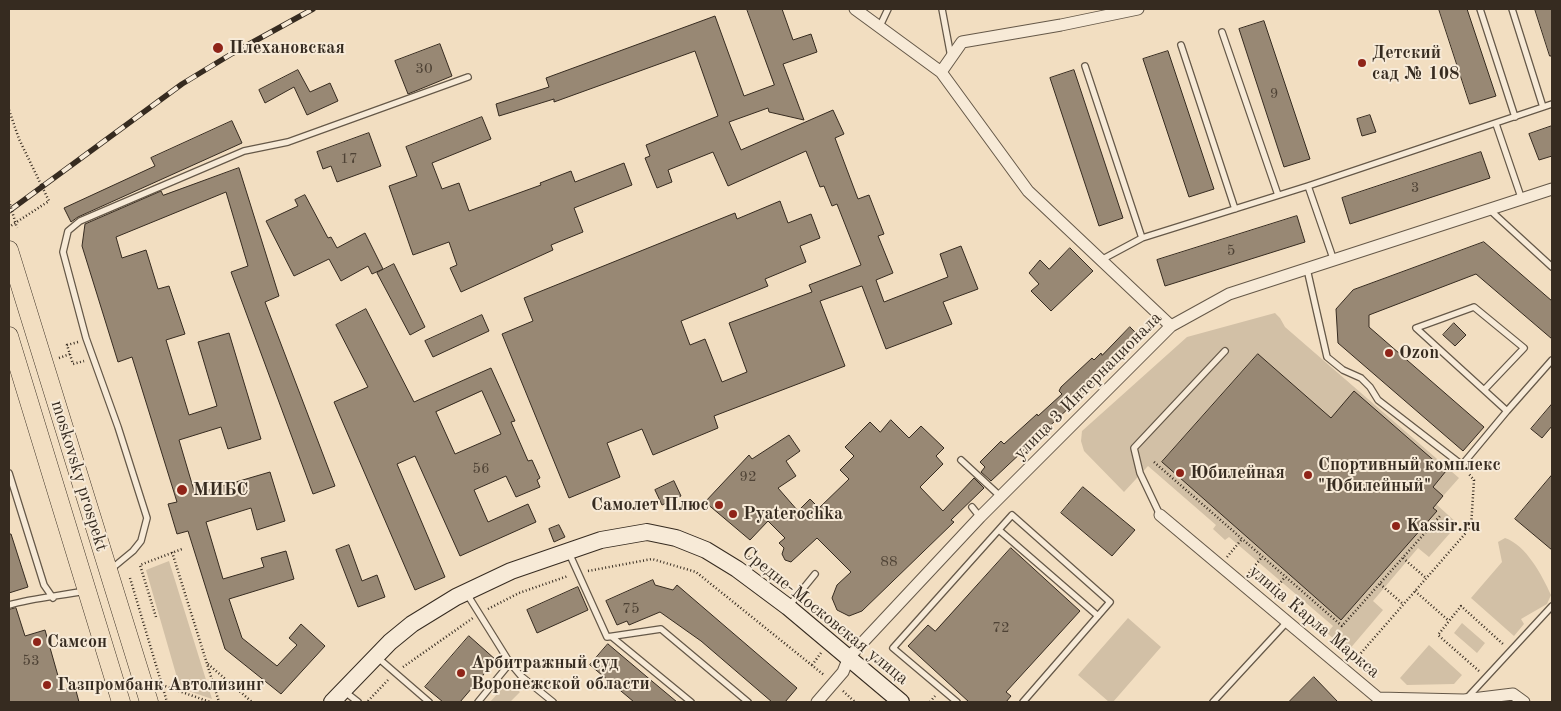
<!DOCTYPE html>
<html>
<head>
<meta charset="utf-8">
<style>
	body { margin:0 }
	#map { position:relative; width:1561px; height:711px; overflow:hidden; background:#f2dec1; font-family:"Old Standard TT",serif }
	canvas { display:block }
	.frame { position:absolute; inset:0; border:10px solid #362b20; pointer-events:none }
</style>
</head>
<body>
<div id="map">
<canvas width="1561" height="711"></canvas>
<div class="frame"></div>
</div>
<script>
const ctx = document.querySelector('canvas').getContext('2d');
ctx.lineJoin = 'round';
function fillPath(path, color) {
  ctx.fillStyle = color;
  ctx.fill(path, 'evenodd');
}
function stroke(path, color, width, dash) {
  ctx.strokeStyle = color;
  ctx.lineWidth = width;
  ctx.lineCap = dash ? 'butt' : 'round';
  ctx.setLineDash(dash || []);
  ctx.stroke(path);
}
function write(font, color, halo, rows, align = 'center') {
  ctx.font = font + ' "Old Standard TT",serif';
  ctx.lineWidth = 4;
  ctx.setLineDash([]);
  ctx.textBaseline = 'middle';
  ctx.strokeStyle = halo;
  ctx.fillStyle = color;
  for (const [text, x, y, turn = 0] of rows) {
    ctx.save();
    ctx.translate(x, y);
    ctx.rotate((+turn || 0) * Math.PI / 180);
    ctx.textAlign = isNaN(turn) ? turn : align;
    if (halo) ctx.strokeText(text, 0, 0);
    ctx.fillText(text, 0, 0);
    ctx.restore();
  }
}
const green = new Path2D(`
	M1275 313 1280 318 1285 327 1459 478 1436 504 1458 524 1429 557 1418 548 1373 601 1383 610 1348 651 1327 633 1333 626 1229 537 1225 540 1213 529 1216 525 1148 466 1124 492 1084 451 1081 441 1082 431 1187 337Z
	M1505 538C1526 545 1542 575 1551 595L1547 604 1521 619 1524 624 1514 636 1471 598 1502 562 1498 542Z
	M169 561 212 699 180 688 146 570Z
	M1128 618 1161 647 1113 702H1109L1078 675Z
	M1462 623 1485 643 1477 653 1454 633Z
	M1429 645 1462 675 1454 684 1407 685 1400 678Z
	M508 682 520 692 510 702H490Z`);
const building = new Path2D(`
	M747 9H782L793 40 811 34 817 52 783 64 804 120 769 112 768 108 729 122 741 150 833 110 844 134 835 138 858 199 869 195 884 234 878 236 893 273 876 280 884 302 948 277 940 254 961 246 978 289 943 302 952 324 886 349 862 286 820 301 845 366 714 416 718 428 653 455 642 429 607 443 620 477 569 498 502 334 533 321 524 298 735 213 737 219 780 201 788 223 811 214 820 238 800 246 806 262 765 279 768 286 681 321 690 345 705 339 722 382 747 372 729 323 812 292 809 285 861 265 837 204 832 206 824 186 820 187 806 151 728 186 713 152 668 170 672 182 657 188 645 158 650 156 646 145 718 116 695 51 554 102V99L499 116 496 104 549 87 546 78 715 16 744 96 774 85Z
	M1439 9H1467L1496 96 1470 104Z
	M1535 9H1552V56H1550Z
	M1264 21 1310 159 1284 167 1239 29Z
	M440 44 452 76 408 94 395 61Z
	M1168 51 1214 189 1189 197 1143 59Z
	M298 70 310 92 330 83 338 101 307 115 294 87 265 103 259 90Z
	M1074 70 1123 218 1099 226 1050 78Z
	M1370 115 1376 132 1362 136 1357 119Z
	M482 117 491 139 432 163 442 189 459 183 469 211 541 185 540 183 571 171 575 182 624 163 632 185 574 208 583 232 551 245 553 250 461 292 450 268 457 265 449 242 413 255 389 186 417 176 406 147Z
	M232 121 242 143 78 217 71 222 64 208 155 166 151 158Z
	M1552 126V156L1539 160 1529 134Z
	M369 133 381 166 337 182 331 166 323 169 317 152Z
	M1481 152 1490 178 1350 224 1342 198Z
	M239 168 279 296 265 302 335 486 313 494 231 272 248 266 226 192 116 237 122 258 146 250 158 289 169 286 185 334 166 340 189 415 217 406 198 342 229 333 261 439 228 449 221 427 179 440 195 494 270 472 285 521 257 530 251 508 206 522 223 579 264 567 261 558 286 551 294 579 229 599 242 638 277 666 297 645 289 638 301 624 325 646 281 694 225 649 188 531 177 534 168 504 177 502 132 357 118 362 82 246 85 224 161 191 163 195Z
	M305 195 328 238 331 237 337 248 365 233 383 269 372 274 368 266 341 281 329 259 294 276 266 221 298 206 295 200Z
	M1297 216 1305 242 1165 286 1157 260Z
	M1484 242 1552 301V339L1476 274 1369 315V327L1484 427 1463 451 1338 343 1336 309 1353 290Z
	M1070 248 1093 271 1051 311 1031 291 1039 284 1029 273 1040 260 1049 269Z
	M394 264 425 327 410 335 377 273Z
	M366 309 414 402 491 368 515 421 511 422 528 461 532 460 540 478 537 480 540 487 516 497 506 476 474 490 488 522 528 504 536 522 460 556 415 456 397 464 445 577 415 590 334 402 368 387 336 325ZM482 391 501 434 455 454 436 412Z
	M482 315 489 331 433 357 425 341Z
	M1454 323 1466 335 1455 346 1443 335Z
	M1130 327 1142 339 1121 359 991 481 981 472 985 467 980 462 1001 441 1004 444 1037 414 1038 416 1062 394 1059 391 1061 387 1092 358 1094 360 1101 353 1102 355Z
	M1258 354 1331 418 1354 391 1446 471 1433 487 1443 496 1433 508 1437 511 1341 620 1162 462Z
	M1552 404V426L1542 438 1531 429Z
	M891 420 909 438 921 426 944 448 936 456 943 464 920 487 943 511 974 478 984 488 951 520 954 522 862 611 849 616 837 610 832 598 837 585 851 572 817 538 791 562 785 560 782 554 784 548 779 543 785 538 768 521 750 540 705 502 749 455 752 459 789 435 800 451 786 461 796 476 778 488 798 511 810 499 819 508 849 479 840 470 854 456 845 447 870 422 880 432Z
	M1552 475V550L1515 519Z
	M674 481 681 496 662 505 655 490Z
	M1083 487 1135 530 1112 556 1061 513Z
	M559 525 565 537 554 542 549 529Z
	M9 534H11L28 587 9 593Z
	M349 545 362 581 377 575 385 597 358 607 336 550Z
	M1011 548 1080 611 1006 692 1011 696 1006 702H969L908 646 928 625 935 631Z
	M653 580 655 585 673 590 677 585 797 688 785 702H772L701 641 660 612 629 625 627 621 617 625 606 601Z
	M578 587 588 610 537 633 527 610Z
	M16 608 25 636 45 630 62 690 75 687 79 702H9V610Z
	M469 636 496 660 460 702H443L425 687Z
	M608 644 653 682 677 702H634L590 665Z
	M1314 677 1338 702H1289Z`);
const path = new Path2D(`
	M9 110 19 139 49 201 9 227
	M78 342 67 345 73 364 84 361
	M59 358 70 354
	M1154 462 1342 626 1440 516
	M172 552 219 702
	M746 554 752 560
	M1227 557 1242 539
	M1403 558 1426 578
	M588 571 652 559 696 572 824 675
	M1249 573 1262 557
	M130 578 167 702
	M1380 584 1403 604
	M1415 591 1449 621
	M1272 593 1285 577
	M488 609 519 593 568 576
	M156 617 140 565 182 549
	M1354 661 1471 527 1474 480 1468 473
	M208 664 252 702
	M812 665 821 653
	M403 667 473 618
	M1479 671 1438 635 1461 606 1504 645
	M162 685 210 702
	M843 691 855 702
	M368 701 388 680
	M930 702 935 696`);
const lane = new Path2D(`
	M942 9 951 57
	M1480 9 1515 117
	M1512 9 1543 107
	M879 28 888 9
	M1222 32 1278 195
	M1181 45 1235 209
	M1085 66 1142 238
	M1496 124 1522 200
	M1308 186 1334 261
	M1491 211 1552 267
	M1101 260 1142 238 1308 186 1552 104
	M1307 269 1327 357 1343 370 1361 378 1370 387 1378 400 1462 465 1507 411
	M1484 390 1524 348 1474 307 1416 328 1507 411 1552 360
	M961 460 1001 497
	M9 473 44 585 53 598
	M972 507 980 517
	M1160 515 1140 473 1134 448 1225 351
	M999 530 1098 616
	M569 553 607 637 661 629 748 702
	M110 570 133 551 141 541 147 518 118 427 86 338 63 252 68 231 80 221 244 151 288 142 468 77
	M467 594 510 663 521 676 553 702
	M9 605C33 598 59 596 85 591
	M789 606 815 574
	M612 637 691 702
	M377 657 429 702
	M344 691 358 702
	M1467 698 1552 606
	M478 702 510 663
	M957 702 893 648 1012 515 1110 602 1023 702
	M1213 702 1286 623`);
const street = new Path2D(`
	M855 9 941 72 1028 191 1171 326
	M941 72 962 42 1061 25 1138 9
	M1160 515 1378 698 1464 700 1513 694 1524 702
	M817 702 843 672 849 657 980 517 1171 326 1229 294 1552 189`);
const secondary = new Path2D(`
	M332 702 390 642 412 624 456 597 511 571 601 540 647 532 676 538 706 550 737 569 788 607 901 702`);
const primary = new Path2D(`
	M9 250 149 702
	M9 336 121 702`);
const rail = new Path2D(`
	M9 211 182 84 233 53 313 9`);
const pathBridge = new Path2D(`
	M9 201 17 228`);
const markers = [
	[218,48,6,"#8f2418"],
	[1362,63,5,"#8f2418"],
	[1389,353,5,"#8f2418"],
	[1180,473,5,"#8f2418"],
	[1308,475,5,"#8f2418"],
	[182,490,6,"#8f2418"],
	[719,505,5,"#8f2418"],
	[733,514,5,"#8f2418"],
	[1396,526,5,"#8f2418"],
	[37,642,5,"#8f2418"],
	[461,673,5,"#8f2418"],
	[47,685,5,"#8f2418"]
];
const numberNames = [
	["30",424,69],
	["9",1274,94],
	["17",349,159],
	["3",1415,188],
	["5",1231,251],
	["56",481,469],
	["92",748,477],
	["88",889,562],
	["75",631,609],
	["72",1001,628],
	["53",31,661]
];
const poiNames = [
	["Плехановская",229,48],
	["Детский",1372,53],
	["сад № 108",1372,74],
	["Ozon",1399,353],
	["Спортивный комплекс",1318,465],
	["\"Юбилейный\"",1318,486],
	["Юбилейная",1190,473],
	["МИБС",193,490],
	["Самолет Плюс",709,505,"right"],
	["Pyaterochka",743,514],
	["Kassir.ru",1406,526],
	["Самсон",47,642],
	["Арбитражный суд",471,663],
	["Воронежской области",471,684],
	["Газпромбанк Автолизинг",57,685]
];
const streetNames = [
	["улица 3 Интернационала",1088,386,-45],
	["moskovsky prospekt",79,476,73],
	["Средне-Московская улица",825,616,39],
	["улица Карла Маркса",1314,622,40]
];
fillPath(green, '#d2c0a6');
fillPath(building, '#988874');
stroke(building, '#362b20', 1);
stroke(lane, '#655848', 8);
stroke(street, '#655848', 13);
stroke(secondary, '#362b20', 18);
stroke(primary, '#362b20', 19);
stroke(path, '#362b20', 2.5, [1, 2.5]);
stroke(lane, '#f7ead7', 5.5);
stroke(street, '#f7ead7', 11);
stroke(secondary, '#f7ead7', 16);
stroke(primary, '#f2dec1', 18);
stroke(rail, '#362b20', 5.5);
stroke(rail, '#f7ead7', 4, [11]);
stroke(pathBridge, '#362b20', 2.5, [1, 2.5]);
for (const [x, y, r, color] of markers) {
  const dot = new Path2D();
  dot.arc(x, y, r, 0, 2 * Math.PI);
  ctx.fillStyle = color;
  ctx.fill(dot);
  stroke(dot, '#f7ead7', 2);
}
write('15px', '#4e4235', null, numberNames);
write('bold 18px', '#362b20', '#f7ead7', poiNames, 'left');
write('18px', '#362b20', '#f7ead7', streetNames);
</script>
</body>
</html>
